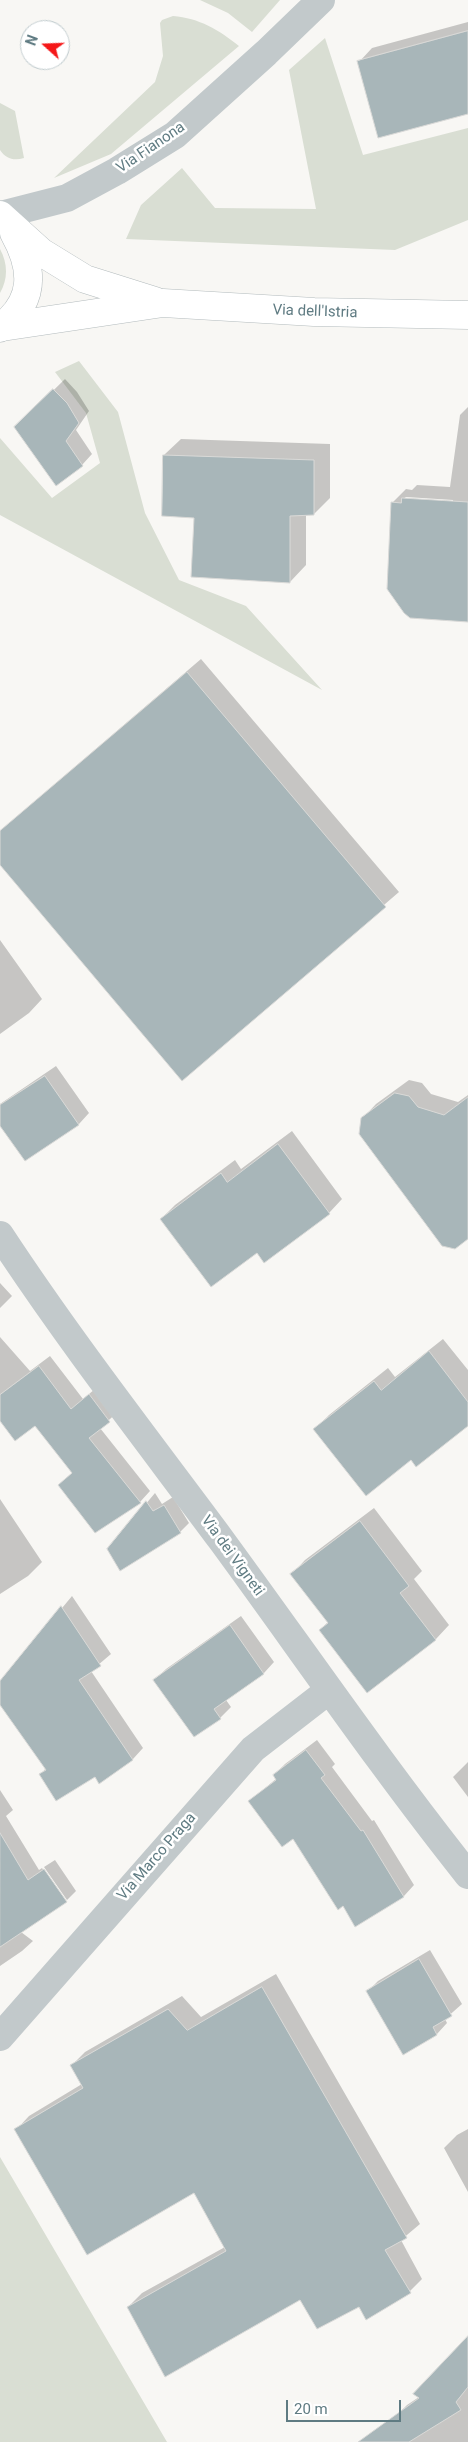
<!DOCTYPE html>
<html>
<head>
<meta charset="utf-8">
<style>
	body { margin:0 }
	#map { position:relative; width:468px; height:2442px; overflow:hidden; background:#f8f7f4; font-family:Roboto,sans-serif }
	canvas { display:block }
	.north { position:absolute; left:20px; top:20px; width:50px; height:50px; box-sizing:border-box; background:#fff; border:1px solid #bfcacd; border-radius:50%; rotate:290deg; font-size:14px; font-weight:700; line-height:20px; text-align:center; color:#5f7b82 }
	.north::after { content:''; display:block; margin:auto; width:18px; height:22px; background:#f51718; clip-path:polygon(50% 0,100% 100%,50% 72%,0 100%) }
	.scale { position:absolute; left:286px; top:2400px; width:115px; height:22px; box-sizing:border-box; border:2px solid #5f7b82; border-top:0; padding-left:6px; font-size:15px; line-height:18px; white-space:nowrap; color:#5f7b82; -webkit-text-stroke:4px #fff; paint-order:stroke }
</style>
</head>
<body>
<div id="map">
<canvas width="468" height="2442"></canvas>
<div class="north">N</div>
<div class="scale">20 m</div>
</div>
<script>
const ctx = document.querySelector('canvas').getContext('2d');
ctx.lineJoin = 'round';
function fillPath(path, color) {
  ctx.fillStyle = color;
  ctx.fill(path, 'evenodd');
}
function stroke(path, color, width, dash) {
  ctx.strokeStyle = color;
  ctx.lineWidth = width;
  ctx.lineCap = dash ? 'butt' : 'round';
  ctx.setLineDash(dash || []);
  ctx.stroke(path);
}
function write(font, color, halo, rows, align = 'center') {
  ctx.font = font + ' Roboto,sans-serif';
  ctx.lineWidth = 5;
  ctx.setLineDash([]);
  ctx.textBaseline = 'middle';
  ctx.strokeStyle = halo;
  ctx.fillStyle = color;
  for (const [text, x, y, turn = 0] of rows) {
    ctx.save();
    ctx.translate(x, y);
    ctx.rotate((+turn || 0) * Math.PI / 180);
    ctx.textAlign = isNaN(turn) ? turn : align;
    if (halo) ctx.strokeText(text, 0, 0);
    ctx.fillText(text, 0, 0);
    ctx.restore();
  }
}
const green = new Path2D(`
	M200 0H280L252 32 228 13Z
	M173 16C199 18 219 30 239 46L111 154 54 178 155 82 163 56 160 23 162 20Z
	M325 38 363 155 468 128V220L395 250 126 239 141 205 182 168 215 208 316 209 289 70Z
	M0 103 15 111 24 158C14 161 6 159 0 150Z
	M0 249C8 264 8 279 0 293Z
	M79 361 118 412 145 513 179 580 246 606 322 690 0 515V438L52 498 100 463 86 413 55 372Z
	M0 2157 167 2442H0Z`);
const shadow = new Path2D(`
	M468 22V112L359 62 372 48Z
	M65 379 77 392 89 411 76 430 92 454 82 465 16 427Z
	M468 407V621L392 503 406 489 412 490 417 485 450 487 460 415ZM406 497 453 500V503L403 499Z
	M181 439 330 444V498L314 514H306V565L290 582 195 517 164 455Z
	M201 659 399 892 182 1079 0 863V831Z
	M0 940 42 999 29 1013 0 1034Z
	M56 1066 89 1113 79 1124 26 1159 0 1124V1104Z
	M409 1080 422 1083 431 1094 458 1102 468 1095V1238L362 1119 376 1104Z
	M292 1131 342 1199 329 1213 257 1251 161 1219 175 1205 235 1160 241 1169Z
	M0 1283 12 1296 0 1308Z
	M0 1337 30 1371 50 1356 83 1399 101 1384 120 1410 100 1428 150 1491 140 1502 59 1485 73 1472 35 1424 0 1419Z
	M443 1339 468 1370V1425L411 1458 315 1429 329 1415 388 1368 395 1377Z
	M155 1493 162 1504 173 1497 189 1523 180 1532 108 1549Z
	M0 1499 42 1562 28 1576 0 1594Z
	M374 1508 422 1571 414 1579 449 1625 436 1639 367 1691 320 1630 328 1622 292 1574 305 1560Z
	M72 1596 111 1654 91 1671 143 1748 133 1759 99 1782 95 1775 41 1774 46 1768 0 1703V1683Z
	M241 1616 274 1662 264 1673 226 1700 231 1707 220 1718 155 1680 166 1669Z
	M317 1740 335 1764 332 1767 372 1821 374 1820 414 1885 404 1896 356 1925 343 1904 293 1837 250 1801 277 1778 274 1775 285 1764Z
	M468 1762V1797L453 1777Z
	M0 1790 13 1810 6 1816 39 1870 42 1868 64 1901 21 1932 33 1941 22 1951 0 1966Z
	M55 1860 76 1891 67 1900 44 1867Z
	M430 1950 462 2004 445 2019 447 2023 437 2034 404 2053 368 1991 378 1981Z
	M276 1974 420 2224 401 2240 422 2279 408 2293 359 2305 300 2298 128 2307 142 2293 225 2247 195 2192 16 2130 29 2116 82 2084 72 2065 85 2052 182 1996 201 2017Z
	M468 2129V2192L444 2148 457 2135Z
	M468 2372V2442H370L407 2405 419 2397Z`);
const building = new Path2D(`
	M468 31V114L378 138 357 61Z
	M53 389 67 403 79 423 66 441 83 466 56 486 14 427Z
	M163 455 314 460V515L290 516V583L191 577 194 518 162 516Z
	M402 498 468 502V622L410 618 404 613 387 589 391 502 401 503Z
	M187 672 386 907 182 1081 0 865V831Z
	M45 1076 79 1125 25 1161 0 1126V1105Z
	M395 1093 409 1096 418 1107 444 1115 468 1097V1239L455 1249 442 1246 359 1134 361 1118Z
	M278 1144 330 1214 264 1263 257 1253 211 1287 160 1219 221 1173 227 1182Z
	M429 1351 468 1402V1426L416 1467 411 1460 366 1496 313 1429 374 1381 381 1390Z
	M39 1366 71 1409 89 1394 110 1422 89 1438 141 1503 95 1533 58 1485 72 1473 35 1426 15 1441 0 1421V1395Z
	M146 1501 153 1511 164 1505 181 1533 120 1571 107 1549Z
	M360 1521 409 1586 400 1593 436 1640 367 1693 319 1630 328 1623 290 1574Z
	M61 1606 101 1666 79 1680 133 1760 99 1784 95 1777 56 1801 39 1774 46 1770 0 1705V1681Z
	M230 1625 264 1674 214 1709 221 1719 194 1737 153 1680Z
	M306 1750 325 1775 321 1778 361 1831 363 1830 404 1897 355 1927 343 1906 338 1910 293 1839 282 1847 248 1801 276 1780 273 1775Z
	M0 1833 28 1880 44 1869 67 1902 0 1947Z
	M419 1959 452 2016 433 2027 437 2035 403 2055 366 1991Z
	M262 1987 407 2238 385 2250 411 2293 366 2320 359 2307 317 2329 300 2300 165 2377 127 2307 226 2251 194 2193 87 2255 14 2129 83 2088 70 2065 168 2009 187 2030Z
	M468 2336V2387L456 2402 461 2410 409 2442H358L419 2398 413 2394Z`);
const street = new Path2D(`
	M1 215 67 198 117 171 175 135 266 53 321 0
	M0 1235C69 1340 147 1440 222 1541 304 1653 382 1767 468 1875
	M0 2037 253 1749 328 1691`);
const primary = new Path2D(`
	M0 215 41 252 85 279 155 301
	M2 327 163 303 314 312 468 315
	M0 328C36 301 34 269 14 233`);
const streetNames = [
	["Via Fianona",151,148,-34],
	["Via dell'Istria",315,312,2],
	["Via dei Vigneti",232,1556,54],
	["Via Marco Praga",157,1857,-49]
];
fillPath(green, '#d9ded3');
fillPath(shadow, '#0003');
fillPath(building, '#a8b6b9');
stroke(building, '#d9d9d7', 1);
stroke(primary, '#b3bbbd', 29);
stroke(street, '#c2c9cb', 28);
stroke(primary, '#fff', 28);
write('15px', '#5f7b82', '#fff', streetNames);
</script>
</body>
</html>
